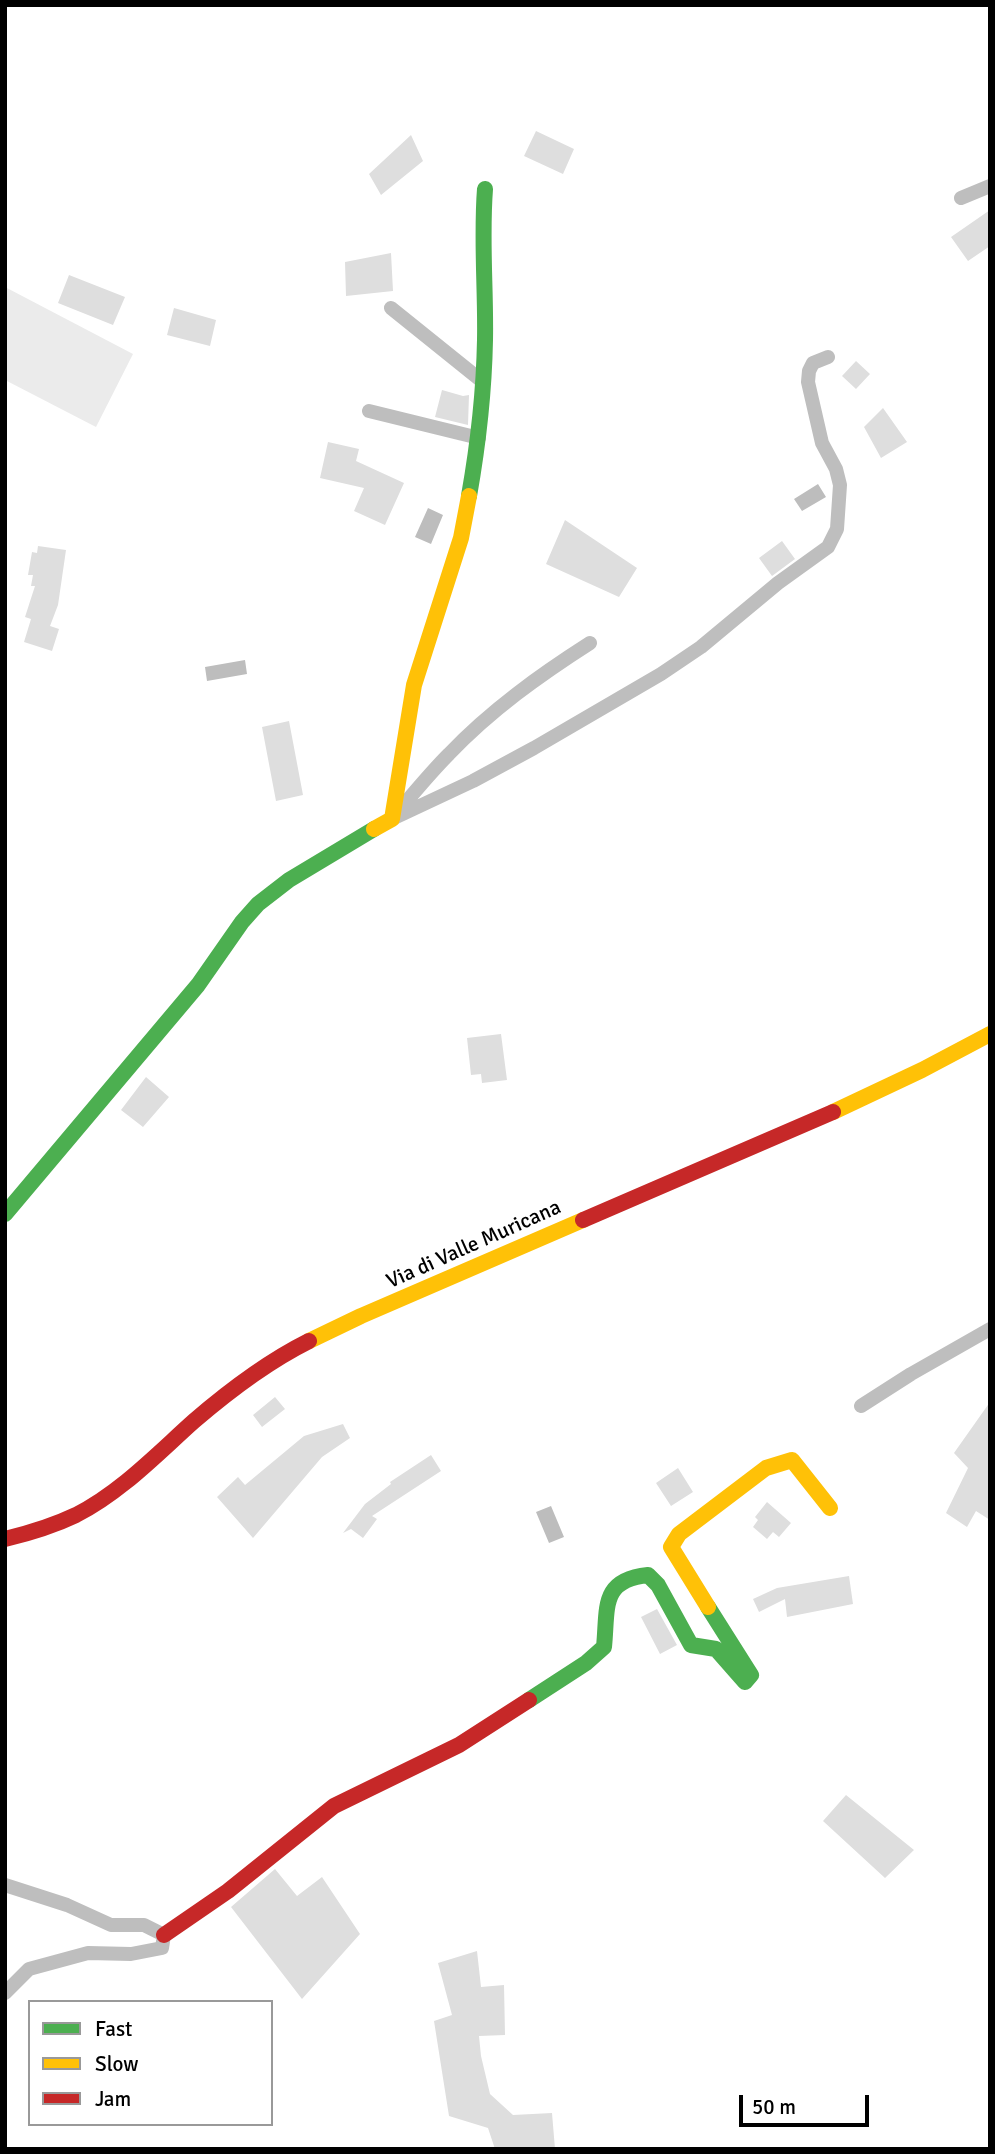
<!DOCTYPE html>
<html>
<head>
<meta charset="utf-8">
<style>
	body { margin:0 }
	#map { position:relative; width:995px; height:2154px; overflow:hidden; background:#fff; font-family:Signika,sans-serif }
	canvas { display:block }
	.frame { position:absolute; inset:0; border:7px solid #000; pointer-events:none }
	.legend { position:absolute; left:28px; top:2000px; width:245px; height:126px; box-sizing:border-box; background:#fff; border:2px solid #999; margin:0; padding:9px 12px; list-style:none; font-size:21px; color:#000 }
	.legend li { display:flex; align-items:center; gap:14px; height:35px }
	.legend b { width:35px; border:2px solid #999 }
	.scale { position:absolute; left:739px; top:2095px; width:130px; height:32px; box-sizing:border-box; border:4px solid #000; border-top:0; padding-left:9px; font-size:21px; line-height:24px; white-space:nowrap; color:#000; -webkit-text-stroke:5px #fff; paint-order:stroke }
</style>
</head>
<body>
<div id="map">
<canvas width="995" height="2154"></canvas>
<div class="frame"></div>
<ul class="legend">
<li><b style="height:9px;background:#4caf50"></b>Fast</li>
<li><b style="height:9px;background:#ffc107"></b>Slow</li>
<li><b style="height:9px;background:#c62828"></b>Jam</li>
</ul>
<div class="scale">50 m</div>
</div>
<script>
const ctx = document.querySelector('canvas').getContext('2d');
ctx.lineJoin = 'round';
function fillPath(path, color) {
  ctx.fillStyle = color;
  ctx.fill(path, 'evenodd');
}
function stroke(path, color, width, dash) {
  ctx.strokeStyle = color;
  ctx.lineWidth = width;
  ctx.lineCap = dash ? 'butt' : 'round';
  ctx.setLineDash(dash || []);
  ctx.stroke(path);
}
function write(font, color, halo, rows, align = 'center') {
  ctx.font = font + ' Signika,sans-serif';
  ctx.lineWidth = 6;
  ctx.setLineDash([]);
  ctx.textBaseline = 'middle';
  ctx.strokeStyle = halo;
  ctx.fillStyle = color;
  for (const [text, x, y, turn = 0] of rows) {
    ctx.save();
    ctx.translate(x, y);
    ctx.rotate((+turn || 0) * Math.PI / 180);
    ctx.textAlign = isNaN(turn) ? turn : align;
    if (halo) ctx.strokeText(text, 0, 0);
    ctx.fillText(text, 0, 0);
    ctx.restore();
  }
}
const green = new Path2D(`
	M5 287 133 354 96 427 5 380Z`);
const water = new Path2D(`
	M818 484 826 497 802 511 794 499Z
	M428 508 443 515 431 544 415 537Z
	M245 660 247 674 207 681 205 667Z
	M551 1506 564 1537 549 1543 536 1512Z`);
const building = new Path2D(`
	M536 131 574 149 563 174 524 156Z
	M411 135 423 161 381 195 369 174Z
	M990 210V246L968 261 951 237Z
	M391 253 393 291 346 296 345 262Z
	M69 275 125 297 113 325 58 303Z
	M174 308 216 320 210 346 167 335Z
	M856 361 870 374 856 389 842 376Z
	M442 390 463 396 469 395 468 425 435 417Z
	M883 408 907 442 881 458 864 427Z
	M328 442 359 449 356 461 404 483 385 525 354 511 364 488 320 478Z
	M565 520 637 568 619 597 546 564Z
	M782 541 795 559 772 576 759 558Z
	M38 546 66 550 58 605 50 626 59 629 52 651 24 642 31 619 25 617 35 586H31L33 575H28L32 552 37 553Z
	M289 721 303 795 276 801 262 727Z
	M501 1034 507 1080 482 1083 481 1074 471 1075 467 1038Z
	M146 1077 169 1097 143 1127 121 1110Z
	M275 1397 285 1409 262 1427 253 1415Z
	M990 1402V1520L976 1511 967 1527 946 1513 968 1468 954 1453Z
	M343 1424 350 1438 322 1457 253 1538 217 1497 238 1477 245 1485 304 1436Z
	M431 1455 441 1471 372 1516 377 1519 363 1538 351 1529 343 1533 365 1504 391 1484 390 1482Z
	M678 1468 693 1492 671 1506 656 1483Z
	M767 1502 791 1523 779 1537 773 1532 767 1539 753 1527 758 1520 755 1517Z
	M849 1576 853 1604 787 1617 785 1599 759 1612 753 1599 777 1588Z
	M657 1609 677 1645 660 1654 641 1617Z
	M846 1795 914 1850 885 1878 823 1821Z
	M275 1869 297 1896 322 1877 360 1934 302 1999 231 1907Z
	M477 1951 481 1987 504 1985 505 2035 479 2036 481 2056 490 2094 513 2115 552 2113 555 2149H495L488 2128 449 2116 434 2021 452 2015 438 1963Z`);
const street = new Path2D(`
	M961 198 990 186
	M391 308 483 382
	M369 411 479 438
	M395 815C413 794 430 773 449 754 491 710 540 675 590 643
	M392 819 473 781 534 748 661 674 701 647 778 583 828 547 837 529 840 485 836 469 822 443 808 382 809 371 813 363 828 357
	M861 1406 911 1374 990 1329
	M5 1885 67 1905 111 1925H144L164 1935 162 1948 131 1954 88 1953 29 1969 5 1993`);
const fast = new Path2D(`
	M469 496C478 445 484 393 485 340 486 290 481 240 485 189
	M5 1214 198 985 242 922 258 904 289 880 374 829
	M529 1700 586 1663 604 1647C608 1608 600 1580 648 1575L658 1585 691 1645 716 1649 745 1682 751 1675 708 1607`);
const slow = new Path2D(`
	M374 829 392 819 414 685 461 538 469 496
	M833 1112 922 1070 990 1034
	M309 1341 361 1316 583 1220
	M708 1607 671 1547 679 1534 766 1468 792 1460 830 1508`);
const jam = new Path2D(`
	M583 1220 833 1112
	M5 1539C30 1533 53 1526 76 1515 121 1492 157 1454 194 1421 230 1390 267 1362 309 1341
	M164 1935 228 1891 334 1806 459 1745 529 1700`);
const streetNames = [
	["Via di Valle Muricana",474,1245,-24]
];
fillPath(green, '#ebebeb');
fillPath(water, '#bdbdbd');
fillPath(building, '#dedede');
stroke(street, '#bebebe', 14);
stroke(fast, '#4caf50', 16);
stroke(slow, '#ffc107', 16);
stroke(jam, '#c62828', 16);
write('21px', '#000', '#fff', streetNames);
</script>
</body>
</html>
